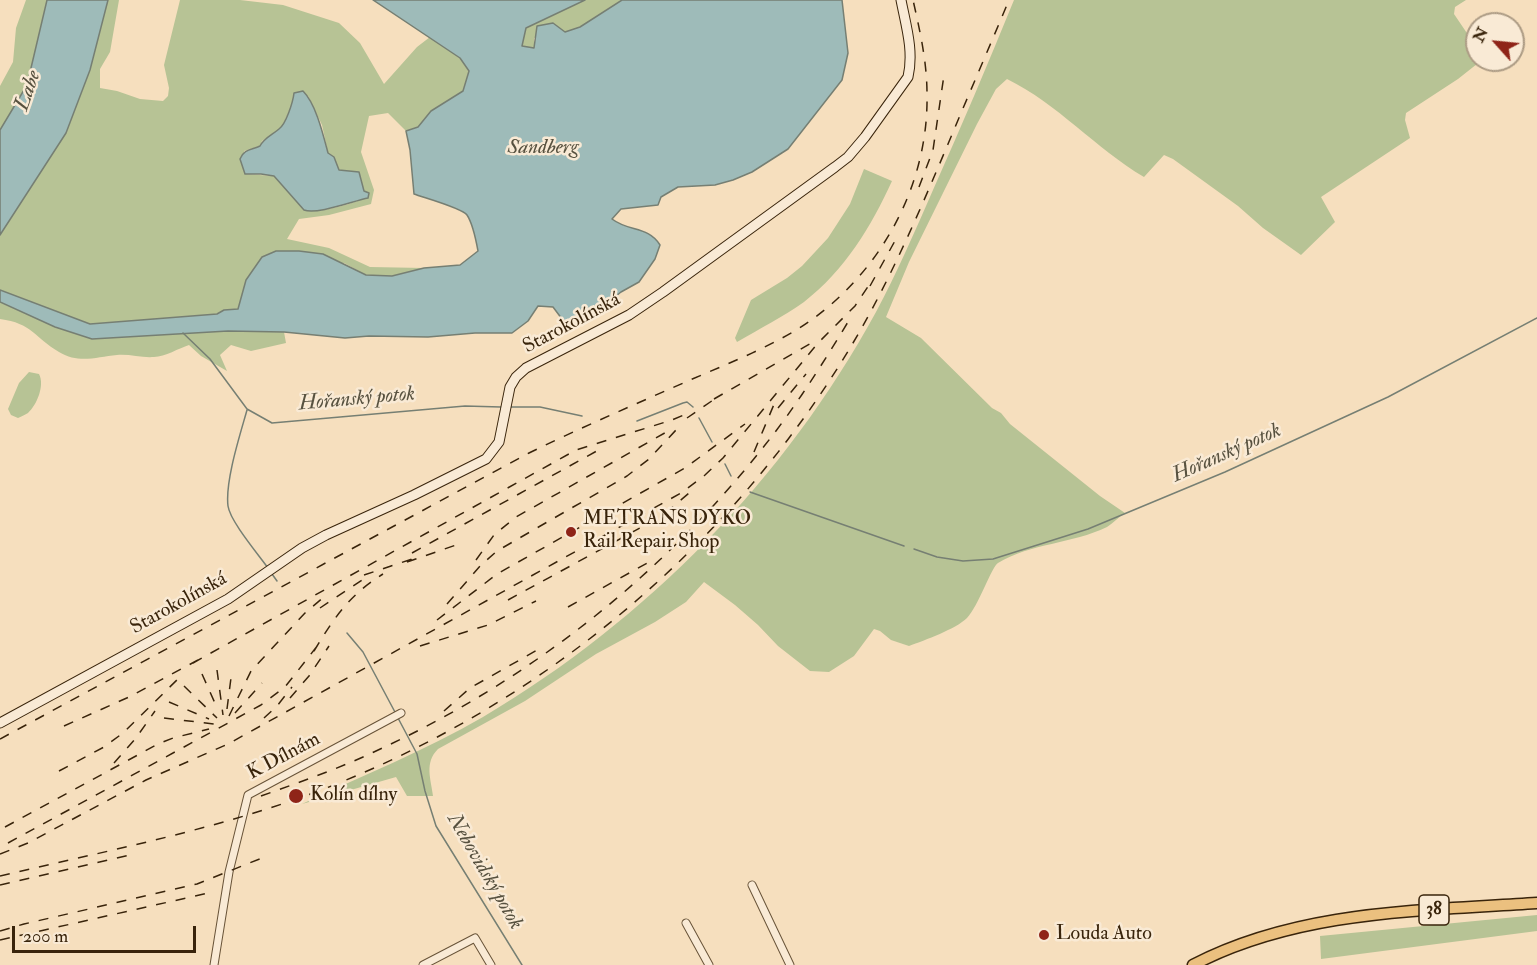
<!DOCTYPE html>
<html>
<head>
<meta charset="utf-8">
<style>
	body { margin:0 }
	#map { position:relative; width:1537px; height:965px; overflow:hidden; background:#f6dfbe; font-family:"IM FELL Double Pica",serif }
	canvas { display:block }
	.north { position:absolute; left:1465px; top:12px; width:60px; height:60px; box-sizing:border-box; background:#f9ead5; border:2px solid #ac9b84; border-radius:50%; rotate:297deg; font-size:16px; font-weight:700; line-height:24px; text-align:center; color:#39240b }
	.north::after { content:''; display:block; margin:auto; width:21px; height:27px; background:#8f2418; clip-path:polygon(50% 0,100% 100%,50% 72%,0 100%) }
	.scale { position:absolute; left:12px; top:926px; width:184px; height:27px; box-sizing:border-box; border:3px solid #39240b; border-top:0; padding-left:8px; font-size:18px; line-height:21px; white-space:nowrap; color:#39240b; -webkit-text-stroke:4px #f9ead5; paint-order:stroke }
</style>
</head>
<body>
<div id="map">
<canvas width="1537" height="965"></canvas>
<div class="north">N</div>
<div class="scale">200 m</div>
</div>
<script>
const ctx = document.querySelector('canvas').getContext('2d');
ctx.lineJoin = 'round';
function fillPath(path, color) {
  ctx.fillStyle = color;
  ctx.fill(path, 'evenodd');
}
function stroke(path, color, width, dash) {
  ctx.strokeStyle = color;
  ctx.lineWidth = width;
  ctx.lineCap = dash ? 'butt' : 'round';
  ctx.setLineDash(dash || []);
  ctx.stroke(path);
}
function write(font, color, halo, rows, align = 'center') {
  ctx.font = font + ' "IM FELL Double Pica",serif';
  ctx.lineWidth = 5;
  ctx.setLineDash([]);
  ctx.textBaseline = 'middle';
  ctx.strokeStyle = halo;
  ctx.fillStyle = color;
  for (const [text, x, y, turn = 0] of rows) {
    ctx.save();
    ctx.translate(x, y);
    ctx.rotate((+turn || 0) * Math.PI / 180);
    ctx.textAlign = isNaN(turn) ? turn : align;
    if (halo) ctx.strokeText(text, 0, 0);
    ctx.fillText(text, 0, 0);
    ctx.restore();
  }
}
const green = new Path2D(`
	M26 0H47L27 85 0 130V86L13 62 16 28Z
	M108 0H119L110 52 100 69V88L117 91 140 99 163 101 168 96 169 88 164 65 180 0H240L283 5 339 23 360 43 384 84 417 47 430 37 460 58 469 72 463 91 431 111 418 127 406 131 388 113 369 116 361 152 374 190 371 204 329 215 299 219 287 239 329 248 370 267 424 268 392 276 366 275 344 263 238 309 224 310 217 314 90 324 0 290V235L66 133 90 70ZM308 96 322 125 328 153 334 157 339 170 359 172 364 191 360 200C348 205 315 214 305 210L274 176 245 174 244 151 260 146 262 141 282 127 293 102Z
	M585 0H622L580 27 565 32 534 38V48L521 46 526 28Z
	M1014 0H1466L1455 7 1454 14 1477 48V60H1482L1458 79 1406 113 1405 120 1410 138 1321 197 1335 222 1301 255 1263 228 1238 206 1173 159 1164 155 1144 177C1095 148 1058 104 1007 79L996 89 977 124 909 262 886 317 921 338 992 408 1001 413 1010 424 1100 496 1125 513C1119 517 1113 523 1107 527 1072 544 1031 543 998 563 992 566 978 607 967 618 956 629 925 640 909 646L891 640 880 631 874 629 854 656 829 672 810 671 778 646 758 625 735 605 704 582 686 602 655 622 596 654 525 701 438 749C424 763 431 779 433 796H407L396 777 302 804C363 775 425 751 483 717 647 620 785 479 876 312 897 273 915 231 933 190 961 127 988 64 1014 0Z
	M864 169 892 181C871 227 845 270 804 302 783 317 759 329 737 342L735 338 751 300 787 278 802 266 828 238 850 204Z
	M0 302 55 327 92 339 228 331 284 332 286 343 251 351 231 345 220 355 227 371 201 356 189 345C179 348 165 357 154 357 142 358 130 354 117 355 96 357 79 364 59 352 35 338 32 323 0 319Z
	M29 372 39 374C45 385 37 405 28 413 25 415 22 416 18 418L11 415 8 409 19 383Z
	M1537 915V931L1321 959 1320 936Z`);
const water = new Path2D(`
	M47 0H108L90 70 66 133 0 235V130L27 85Z
	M373 0H585L526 28 522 46 534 48 537 26 553 23 565 32 580 27 622 0H842L848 53 842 80 788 149 752 172 733 180 715 185 678 187 661 197 658 205 621 209 612 219C629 232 648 226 660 245L655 259 639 282 621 292 600 309 569 324 562 319 553 307 538 306 528 321 512 333H475L428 337 369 336 345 338 284 332 228 331 92 339 55 327 0 302V290L90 324 217 314 224 310 238 309 246 280 262 257 276 251H299L323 254 366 275 392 276 424 268 460 265 478 251C476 240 473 224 467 215 462 208 425 198 414 194L410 150 406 131 418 127 431 111 463 91 469 71 460 58Z
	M303 91C316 104 323 134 328 153L334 157 339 170 359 172 364 191 369 193 368 198C353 201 317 215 304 210L274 176 261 174H245L240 159C244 149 251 150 260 146 264 138 272 135 279 129 286 124 293 102 294 93Z`);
const stream = new Path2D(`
	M183 333 210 359 247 409 272 423 465 406 501 407
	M511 407H540L582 416
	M247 410C240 435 225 481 228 506 230 521 258 554 268 568
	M699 418 712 442
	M637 421 683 403 687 402 693 407
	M725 464 731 476
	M750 492 904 546
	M914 549 937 557 963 561 993 559 1088 529 1225 472 1388 397 1537 318
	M272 574 277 581
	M347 633 363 652 396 714
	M398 718 417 754 425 791 436 826 522 965`);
const street = new Path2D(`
	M752 885 790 965
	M686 923 709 965
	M214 965 229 872 248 795 401 713
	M423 965 475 938 491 965`);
const secondary = new Path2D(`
	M0 723 228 599 302 548 326 535 414 495 486 459 499 442 510 387 516 377 526 368 629 315 663 292 835 167 848 157 865 137 908 77C914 51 906 26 901 0`);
const primary = new Path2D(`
	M1193 965C1299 910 1420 911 1537 903`);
const rail = new Path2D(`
	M919 187 933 150 944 75
	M870 286 896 239
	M714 399 815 341
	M778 408 806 374
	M687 418 719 396
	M754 452 775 402
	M412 553 604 447
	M476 560 494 535 516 517 670 430
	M407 562 459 544
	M364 575 415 558
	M508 600 662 516 689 493
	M447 604 481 565 497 551 627 476 649 459 676 430
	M568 607 649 562
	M320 608 362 580
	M437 620 497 574 685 468 745 424
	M420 646 488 625 536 601
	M314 651C334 618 349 595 383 574
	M193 663 576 450 672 420 691 412
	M217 670 223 715
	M202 674 218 710
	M184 686 217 718
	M290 698 309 676 329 646
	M169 702 209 719
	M227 709 232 670
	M444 711 470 688 539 649
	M235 713 262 683
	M229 716 251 671 305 613 325 596
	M164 718 214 724
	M264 718 277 706 292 687
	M64 726 129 697 198 660
	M0 739 529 453C582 427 636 404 690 380 725 365 760 351 793 332 875 283 929 190 927 94 927 62 920 31 913 0
	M114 763 136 738 155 711
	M59 771 104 747 123 733 181 676
	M261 796C300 782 338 769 376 751 527 682 662 576 765 445 797 405 825 360 851 317
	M5 827 158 744 173 738 209 729
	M8 843 261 705 285 687 318 645
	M0 854 28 843 146 780 228 744 681 493 705 475 723 458 818 343 855 306 873 279
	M0 876C106 851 214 830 316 792 543 706 739 541 860 331 894 271 921 208 948 144 968 96 989 48 1009 0
	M0 885 134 854
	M0 931 24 924 197 884 262 858
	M0 940 213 892`);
const markers = [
	[571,532,6,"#8f2418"],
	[296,796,8,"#8f2418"],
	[1044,935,6,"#8f2418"]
];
const shields = [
	[1434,910,30]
];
const shieldNames = [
	["38",1434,910]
];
const streetNames = [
	["Starokolínská",572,324,-28],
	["Starokolínská",179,604,-29],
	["K Dílnám",284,757,-28]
];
const poiNames = [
	["METRANS DYKO",583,520],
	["Rail Repair Shop",583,543],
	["Kolín dílny",310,796],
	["Louda Auto",1056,935]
];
const waterNames = [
	["Labe",29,91,-71],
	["Sandberg",543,148],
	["Hořanský potok",357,400,-5],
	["Hořanský potok",1227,454,-24],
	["Nebovidský potok",484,872,60]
];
fillPath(green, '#b7c395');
fillPath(water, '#9ebbb9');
stroke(water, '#767f73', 1.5);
stroke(stream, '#767f73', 1.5);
stroke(street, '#685338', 9);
stroke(secondary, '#39240b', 11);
stroke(primary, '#39240b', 13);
stroke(street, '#f9ead5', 7);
stroke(secondary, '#f9ead5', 9);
stroke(primary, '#ebc07f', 10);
stroke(rail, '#39240b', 1.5, [10, 10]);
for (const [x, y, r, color] of markers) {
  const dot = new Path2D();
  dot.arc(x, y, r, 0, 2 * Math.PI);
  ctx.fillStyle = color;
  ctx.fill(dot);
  stroke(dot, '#f9ead5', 2);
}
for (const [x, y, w] of shields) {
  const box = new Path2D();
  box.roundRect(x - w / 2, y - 15, w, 30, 4.5);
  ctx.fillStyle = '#f9ead5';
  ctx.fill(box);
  stroke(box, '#39240b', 1.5);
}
write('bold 18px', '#39240b', null, shieldNames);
write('20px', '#39240b', '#f9ead5', streetNames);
write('20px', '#39240b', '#f9ead5', poiNames, 'left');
write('italic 21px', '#57513f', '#f9ead5', waterNames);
</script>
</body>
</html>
